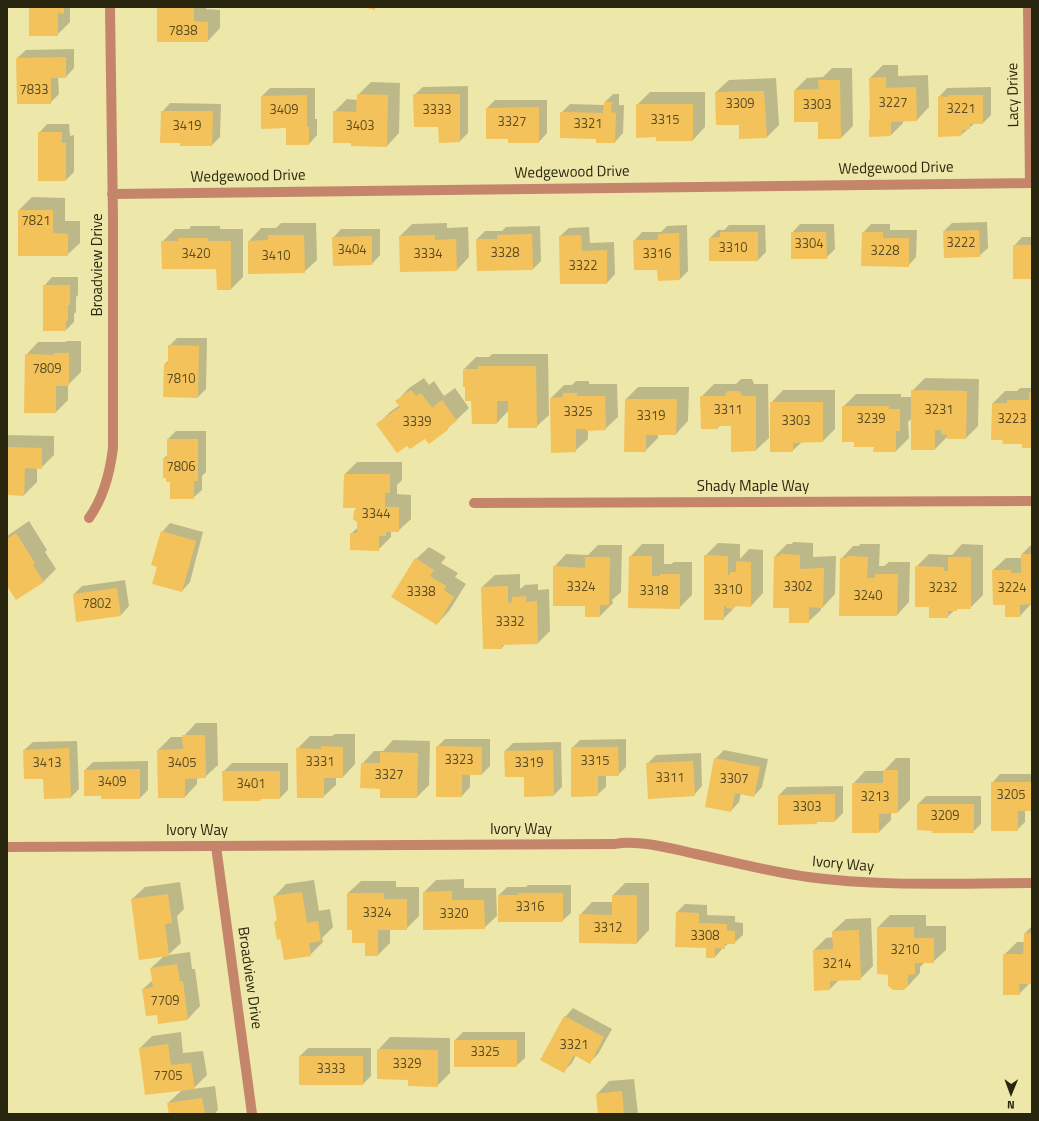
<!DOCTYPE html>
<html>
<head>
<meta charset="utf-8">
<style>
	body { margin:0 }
	#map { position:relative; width:1039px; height:1121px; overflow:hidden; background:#ede7aa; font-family:"Titillium Web",sans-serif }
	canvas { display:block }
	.frame { position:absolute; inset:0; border:8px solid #28260e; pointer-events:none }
	.north { position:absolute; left:991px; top:1073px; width:40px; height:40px; -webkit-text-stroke:3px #ede7aa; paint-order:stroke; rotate:181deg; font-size:11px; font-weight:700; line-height:16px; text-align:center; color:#28260e }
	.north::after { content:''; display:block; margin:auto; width:14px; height:18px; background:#28260e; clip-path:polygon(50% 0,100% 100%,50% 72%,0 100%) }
</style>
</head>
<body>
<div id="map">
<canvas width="1039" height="1121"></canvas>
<div class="frame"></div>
<div class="north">N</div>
</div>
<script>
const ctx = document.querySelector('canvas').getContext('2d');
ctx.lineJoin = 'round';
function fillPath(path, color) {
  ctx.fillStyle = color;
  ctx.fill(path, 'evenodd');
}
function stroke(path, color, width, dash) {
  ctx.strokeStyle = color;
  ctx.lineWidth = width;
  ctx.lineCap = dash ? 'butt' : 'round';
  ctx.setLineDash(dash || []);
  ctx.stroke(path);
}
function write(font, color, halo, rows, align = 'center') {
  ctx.font = font + ' "Titillium Web",sans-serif';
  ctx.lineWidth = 3;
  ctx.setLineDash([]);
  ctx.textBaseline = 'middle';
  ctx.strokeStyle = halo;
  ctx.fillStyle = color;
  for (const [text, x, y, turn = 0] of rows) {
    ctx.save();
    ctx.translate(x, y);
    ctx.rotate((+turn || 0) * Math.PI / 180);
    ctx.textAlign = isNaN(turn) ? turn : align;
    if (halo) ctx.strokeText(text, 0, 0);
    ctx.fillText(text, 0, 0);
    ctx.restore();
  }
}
const shadow = new Path2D(`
	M30 7H70V22L57 35Z
	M159 7H206V9L220 10V28L208 41 158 9Z
	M74 49V68L66 77H58L59 94 50 103 17 58 26 50Z
	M883 65H898V76L928 75 929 107 917 120H903V123L891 135 871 118 870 78Z
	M832 68H852L853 126 841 138 819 121 795 90 807 78 823 77Z
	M776 78 779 125 767 137 740 124 716 92 729 80Z
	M371 82 400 83 399 133 387 146 352 142 334 112 347 99 358 100V95Z
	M468 86V133L460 141 439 126 414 95 423 87Z
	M991 87V115L983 123H975L961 135 939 97 947 88Z
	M270 88H315V119H317V135L309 144 287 127 262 96Z
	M650 92H705V127L693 140 657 136 637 105Z
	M613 94H619V105H624L623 133 615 142 597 138 561 113 570 104 604 105 605 102Z
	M495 100H547V133L539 142 509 138H487V108Z
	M170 103 221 104 220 137 212 145 162 112Z
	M47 124H69L70 136 74 135V172L66 180 39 133Z
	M32 197 65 198V221H80V243L67 255H19V210Z
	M987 222 988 248 979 256 944 231 952 223Z
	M281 223H316L317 260 304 272 249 273V241L261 228H276Z
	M447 223V228L468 227 469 257 457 270 400 236 412 224Z
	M800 224H834L835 249 826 258 792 233Z
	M871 224H890V230H917L916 257 908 266 863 233Z
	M687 225 688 271 680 279 659 280 658 268 634 241 642 232H661L667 226Z
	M729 225H765L766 252 758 260 710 238 718 230H724Z
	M191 226H220V229H243V277L231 289 217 268 162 242 175 229H189Z
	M540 226 541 261 533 269 477 239 485 231H502L506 227Z
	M589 227 590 243 614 242 615 274 607 283 560 236 569 228Z
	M341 229H380V255L372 264 333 238Z
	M1022 237H1032V278L1014 246Z
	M52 277H78V295L76 297V312L74 314V322L66 330 44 286Z
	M177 338H207L206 389 198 397 165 364 169 360V346Z
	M67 341H81V372L68 385V400L56 412 26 355 38 342H65Z
	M492 354H548L549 415 536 427 509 410 497 423 472 400 464 369 476 357H489Z
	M424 378 429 385 434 381 444 396 455 388 469 408 447 429 429 442 425 437 378 424 390 412 400 405 397 401 409 388Z
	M925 378 979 379 978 426 966 438 948 436 935 449 912 418 908 422 909 438 896 451H874L875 446 855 441 843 407 856 394H901V397H912V391Z
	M741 379H752L754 384H768L769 438 756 450 732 451V425H720L718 428 701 397 714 384H736Z
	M576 381H589V384H617L618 417 605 429 588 430V439L575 451 551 398 564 385H572Z
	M638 387H689L688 421 676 434H658V438L645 451 626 399Z
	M1020 388H1032V447L1023 443 993 403 1005 391H1017Z
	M783 390H835V429L823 441 802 442 792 451 771 403Z
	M176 431H206V472L202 476V490L193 498 171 481 164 458 168 455V439Z
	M7 435 54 436V455L41 468H37V482L24 495H7Z
	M357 462H402V480L397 485V494L411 495V519L398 531H391V537L378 550 351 534 358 527V507L345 474Z
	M29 521 47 550 45 552 56 569 43 582 7 584V536Z
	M170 523 203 532 190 582 182 591 162 532Z
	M793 542 813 543V557L836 556 835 594 823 607H821V610L808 622 790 608 775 556 787 544H792Z
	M718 543 740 544V559L749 549 763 550V593L751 606H736L723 619 705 556Z
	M642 544H664V564H671L674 562H692V595L679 608 630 557Z
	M860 544H880L879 566H884L889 562H910L909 602 897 615 841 559 853 546H859Z
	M962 544 983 545V595L970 608H959L955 610 947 617 930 606 916 567 929 554 952 555Z
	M1032 544V603L1020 616 993 570 1006 558H1022V554Z
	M598 545H622L621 592 612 600 613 603 600 616H586V605L554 567 566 554 588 555Z
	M429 547 446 557 441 563 458 573 455 577 466 584 449 611 437 624 416 559Z
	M520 574V589L525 585 538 584V590L549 589 550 631 538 643 505 644 502 648 482 587 495 575Z
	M125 580 129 606 121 615 74 594 82 586Z
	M196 723H217L218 765 205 777 197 778V784L185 797H159L158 750 171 737H183Z
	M335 734H355V764L343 777H336V785L323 797 297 749 310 736H332Z
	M445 739H490V766L482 774H470V787L462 796 437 747Z
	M626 739V767L618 775H606V787L597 795 572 748 580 740Z
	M393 740 430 741 429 785 417 797 381 788 362 764 374 751H383Z
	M77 741 79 789 71 797 44 778 24 750 33 742Z
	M561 742 562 787 554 795 525 776 505 751 513 743Z
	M724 750 768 759 762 787 754 796 741 793 739 802 731 811 715 759Z
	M701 753 702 786 694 795 647 764 656 755Z
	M896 758H910V800L898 812 891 813V820L879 832 853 784 865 771H884Z
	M148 761V790L140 798 102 795 85 770 93 762Z
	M232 763H288V790L280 798H262L260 800 223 772Z
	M1000 774H1032V810H1025V822L1017 830 992 783Z
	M843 786V813L835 821H819L816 823 779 795 787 787Z
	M926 796H981V824L973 832 918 804Z
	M464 879V888H496L497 916 484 928 424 892 436 880Z
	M314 880 319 911 330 909 333 927 322 938 323 942 310 955 281 938 275 922 278 919 274 897 286 884Z
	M361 881H396V887H419V916L407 928 390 929V943L378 955 353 929 348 893Z
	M180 882 184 909 177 916 181 943 168 955 190 952 192 969H195L200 1006 188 1019 157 1014 143 989 153 980 151 968 164 956 132 899 145 887Z
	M625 883H649V930L637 943 580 915 592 902H613V895Z
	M528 885H571V913L562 921 499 895 507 887H526Z
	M685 904 707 905V915L735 916V922L743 923V935L734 943H729L723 948 715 957 677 912Z
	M890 915H926V926H946V950L933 962H925L920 967V973L908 986 889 974 878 927Z
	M871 918 873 966 860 979H840L830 989 814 950 826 938 834 937 833 931 846 919Z
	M1032 926V983H1030L1019 994 1004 955 1017 942H1025V933Z
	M573 1008 612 1029 598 1054 590 1062 576 1055 572 1063 564 1071 565 1017Z
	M181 1032 183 1053 203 1051 207 1075 193 1089 215 1086 218 1110 216 1112V1114H170L168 1103 182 1090 140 1048 152 1036Z
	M463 1032H525V1058L516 1066 455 1040Z
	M390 1037 450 1038V1073L437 1086 409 1079 378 1050Z
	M308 1048H371V1076L363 1084 300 1056Z
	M634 1079 638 1114H598L597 1094 609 1081Z`);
const building = new Path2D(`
	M29 7H64V14L58 13V36H29Z
	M161 7H194V21L208 22V42H157V8H161Z
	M363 7H375V10Z
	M66 57V78H51V104H17L16 58Z
	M886 77V88L916 87 917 121 891 122V136L869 137V119H870L869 78Z
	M818 80H840L841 139H818V122H794V90L819 89Z
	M764 91 767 138 739 139V125H716L715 92Z
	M357 94 388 95 387 147 351 146V143H333V111L356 112Z
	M413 94H460V142L439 143 438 127H414Z
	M307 95V127H309V145H286V128L261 129V96Z
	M948 95H983V124H970V129L962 130 961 136 938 137V96L948 97Z
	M604 102H612L611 112 616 113 615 143H596V139L560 138V112L603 113Z
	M636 104H693V141H656V137L636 138Z
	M539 107V143H508V139H486V108Z
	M161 111H213L212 146H180V143H160Z
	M38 132H62V143H66V181H38Z
	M18 210H53V233L68 234V256H18Z
	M979 230 980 257 944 258 943 231Z
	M720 232H758V261H709V238L720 237Z
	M791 232H826L827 259H791Z
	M862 232H883V238H909V267L861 266Z
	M679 233 680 280 658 281 657 270H634L633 240H658V234Z
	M532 234 533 270 477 271 476 239H497V235Z
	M268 235H304L305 273 248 274V241L268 240Z
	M435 235V240L456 239 457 271 400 272 399 236Z
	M581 235 582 251 607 250V284H560L559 236Z
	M372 236V265L333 266 332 237Z
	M178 238H208V241H231V290H217L216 269H162L161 241H178Z
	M1013 245H1032V279H1013Z
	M43 285H70V305H68V321H66V331H43Z
	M168 345 199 346 198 398 163 397 164 364H168Z
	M53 353H69V386H56V413H24L25 354 54 355Z
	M478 366H536L537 428H508V401H497V424H472L471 401H465V387H463V369H478Z
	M411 390 416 396 421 393 432 408 442 400 457 421 447 428 448 430 429 444 425 439 410 449 407 446 397 453 376 424 400 407 395 401Z
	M911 390 967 391 966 439H947V435L941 434V430H935V450H911Z
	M727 391H739L742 396H756V451L731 452V426H718V429H701L700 396H725Z
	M1029 392H1032V448H1022V444H1003L1002 440H991L992 403H1007V400H1029Z
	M563 393H577V396H605L606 430 586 431V429H576V452L551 453 550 398 563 397Z
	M625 399H677L676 435H646V452H624Z
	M770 402H823V442L793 443V452H770Z
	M842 406H889V409H900V431H896V452H873L874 447H854V442H842Z
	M167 439H198V481H194V499H170V482H166V478H163V458H167Z
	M7 447 42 448V469L25 468 24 496 7 495Z
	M344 474H390V493H385V507H399V532H386V536H379V551L350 550V533H357V522L353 519 354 511 356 508H343Z
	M161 531 196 541 182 592 152 584 157 567 151 565Z
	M16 533 35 563 33 565 44 582 16 600 7 586V539Z
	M780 554 800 555V569L824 568 823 608 809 607V623H789V608H773L774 556H780Z
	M1021 554H1032V604L1020 605V617H1005V605H993L992 570H1011V573H1021Z
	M704 555 728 556V575H730V572H736V561L751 562V607L734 606V609L726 608V606H724V620H704Z
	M629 556H652V576H660V574H680V609L628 608Z
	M847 556 868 557 867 578H875V574H898L897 616H839L840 558H847Z
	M585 557H610L609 605H600V617H585V606H553V566L585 568Z
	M948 557H971V609H957V611H948V618H929V607H915V566L943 567 944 571H948Z
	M415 558 434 570 430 576 446 586 444 590 454 597 437 625 391 597Z
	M508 586V603L512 602V597L526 596V602L537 601 538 644 502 645V649H483L481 587Z
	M117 588 121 616 76 622 73 594Z
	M182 735H205L206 778 185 779V798H158L157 750 183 749Z
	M321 746 343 747V778H324V798H297L296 748 321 749Z
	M436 746 482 747V775H462V797H436Z
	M571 747H618L619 776H598V796L571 797Z
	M69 748 71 798 44 799 43 779H24L23 750Z
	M553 750 554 796 524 797V777H505L504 751Z
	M380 752 418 753 417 798H380V789L360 788 361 763H380Z
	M714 758 760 767 754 797 735 793 731 812 705 807Z
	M693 761 695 796 648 799 646 763Z
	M140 769V799H101V796H84V770Z
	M883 770H898V813L879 814V833H852V783H883Z
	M222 771H280V799H260V801H223Z
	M991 782H1032V811H1018V831H991Z
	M835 794V822H816L817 824 778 825V795Z
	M917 804H974V833H932V831L917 830Z
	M452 891V900H484L485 929 423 930V892Z
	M302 892 307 923 318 921 321 941 309 943 311 956 284 960 280 939 277 940 274 922 277 921 273 896Z
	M347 893H384V899H407V930H378V956H365V943H352V930H347Z
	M518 893H563V922H498V895H518Z
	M168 894 172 923 165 924 169 956 139 960 131 899Z
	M612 895H637V944L579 943V914L612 915Z
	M676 912 699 913V923L727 924V930L735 931V944H725V949L715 948V958H706V948L675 947Z
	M877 927H914V938H934V963H915V974L908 975V986L904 990H893L888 986V975L877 974Z
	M859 930 861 980 830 981V990L814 991 813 950 833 949 832 931Z
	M1024 933H1032V984H1019L1020 995H1003V954H1023Z
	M177 964 180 981H183L188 1020 158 1024 157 1015 146 1016 142 989 153 987 150 968Z
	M564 1016 604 1037 590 1064 574 1055 564 1073 540 1060Z
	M454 1040H517V1067H454Z
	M168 1044 171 1065 191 1063 195 1089 145 1095 139 1048Z
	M377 1049 438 1050V1087L408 1086V1080L377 1079Z
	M299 1056H363V1085H299Z
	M622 1091 624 1114H598L596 1094Z
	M202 1098 205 1114H169L167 1103Z`);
const street = new Path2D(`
	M1028 7 1030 183
	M112 194 1032 183
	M474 503 1032 501
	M89 518C104 497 110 473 113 448V219L110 7
	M216 846 252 1114
	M7 847 615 844C636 839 674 849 696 854 733 862 770 872 808 877 882 887 958 883 1032 883`);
const numberNames = [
	["7838",183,32],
	["7833",34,91],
	["3227",893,104],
	["3309",740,105],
	["3303",817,106],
	["3221",961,110],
	["3409",284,111],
	["3333",437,111],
	["3315",665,121],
	["3327",512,123],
	["3321",588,125],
	["3419",187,127],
	["3403",360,127],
	["7821",36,222],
	["3222",961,244],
	["3304",809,245],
	["3310",733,249],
	["3404",352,251],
	["3228",885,252],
	["3328",505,254],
	["3420",196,255],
	["3334",428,255],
	["3316",657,255],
	["3410",276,257],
	["3322",583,267],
	["7809",47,370],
	["7810",181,380],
	["3311",728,411],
	["3231",939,411],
	["3325",578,413],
	["3319",651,417],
	["3239",871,420],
	["3223",1012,420],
	["3303",796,422],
	["3339",417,423],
	["7806",181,468],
	["3344",376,515],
	["3324",581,588],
	["3302",798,588],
	["3232",943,589],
	["3224",1012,589],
	["3310",728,591],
	["3318",654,592],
	["3338",421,593],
	["3240",868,597],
	["7802",97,605],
	["3332",510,623],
	["3323",459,761],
	["3315",595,762],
	["3331",320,763],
	["3413",47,764],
	["3405",182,764],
	["3319",529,764],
	["3327",389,776],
	["3311",670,779],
	["3307",734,780],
	["3409",112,783],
	["3401",251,785],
	["3205",1011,796],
	["3213",875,798],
	["3303",807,808],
	["3209",945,817],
	["3316",530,908],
	["3324",377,914],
	["3320",454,915],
	["3312",608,929],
	["3308",705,937],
	["3210",905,951],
	["3214",837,965],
	["7709",165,1002],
	["3321",574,1046],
	["3325",485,1053],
	["3329",407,1065],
	["3333",331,1070],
	["7705",168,1077]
];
const streetNames = [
	["Lacy Drive",1014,95,-91],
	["Wedgewood Drive",896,169,-1],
	["Wedgewood Drive",572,173,-1],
	["Wedgewood Drive",248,177,-1],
	["Broadview Drive",98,265,-90],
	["Shady Maple Way",753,487],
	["Ivory Way",521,830],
	["Ivory Way",197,831],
	["Ivory Way",843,865,5],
	["Broadview Drive",249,978,82]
];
fillPath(shadow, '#0003');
fillPath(building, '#f4c25a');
stroke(street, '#c4856b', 10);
write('13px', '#5b4d21', null, numberNames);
write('15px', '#28260e', '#ede7aa', streetNames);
</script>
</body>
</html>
